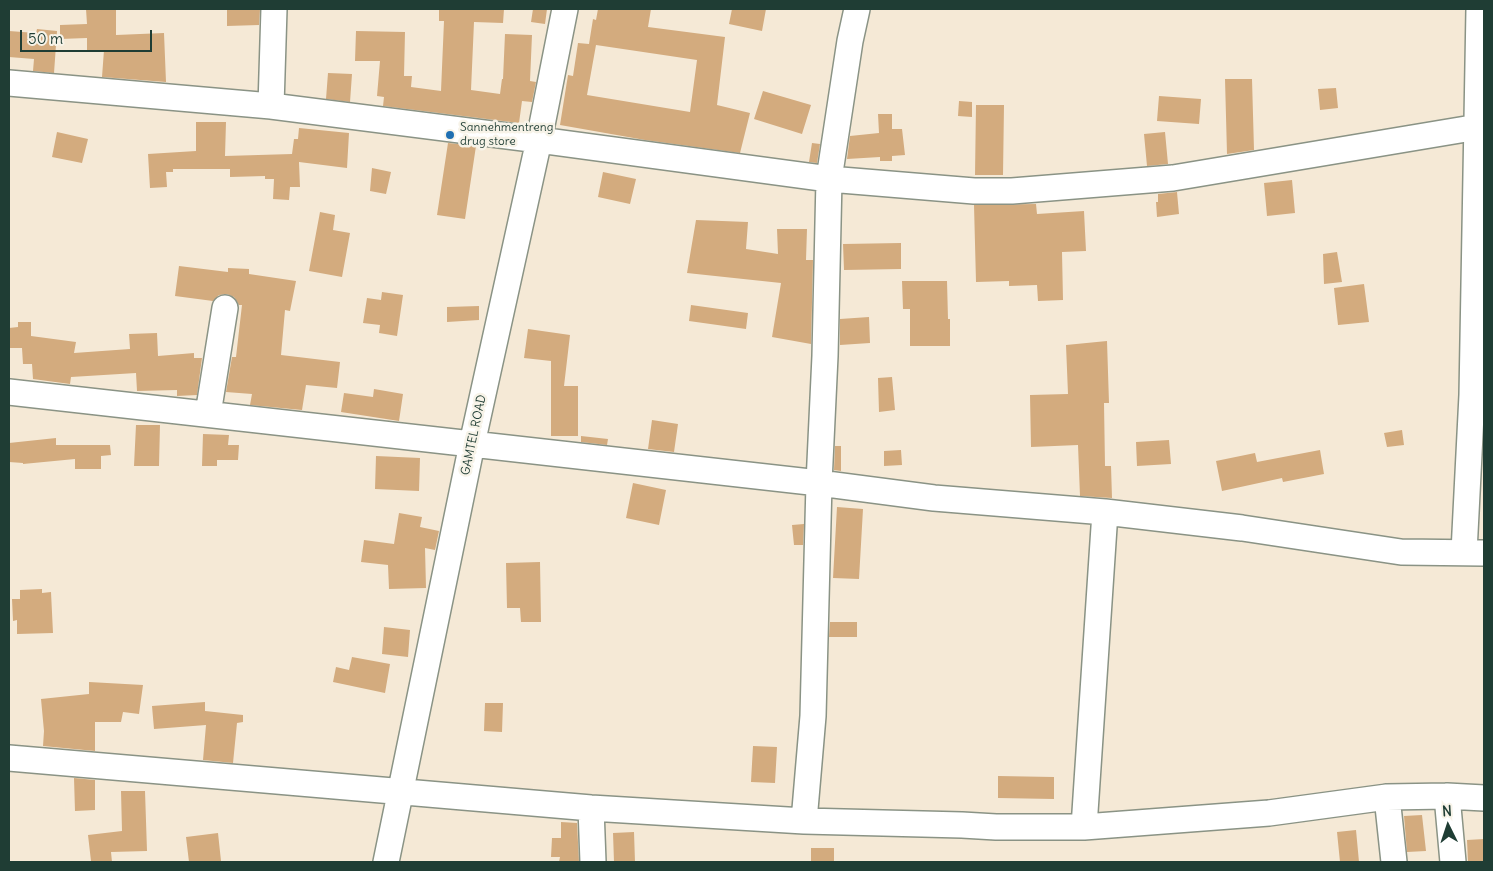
<!DOCTYPE html>
<html>
<head>
<meta charset="utf-8">
<style>
	body { margin:0 }
	#map { position:relative; width:1493px; height:871px; overflow:hidden; background:#f5e9d6; font-family:Delius,sans-serif }
	canvas { display:block }
	.frame { position:absolute; inset:0; border:10px solid #1f3d34; pointer-events:none }
	.north { position:absolute; left:1423px; top:801px; width:50px; height:50px; -webkit-text-stroke:4px #f7f3e8; paint-order:stroke; rotate:356deg; font-size:14px; font-weight:700; line-height:20px; text-align:center; color:#1f3d34 }
	.north::after { content:''; display:block; margin:auto; width:18px; height:22px; background:#1f3d34; clip-path:polygon(50% 0,100% 100%,50% 72%,0 100%) }
	.scale { position:absolute; left:20px; top:30px; width:132px; height:22px; box-sizing:border-box; border:2px solid #1f3d34; border-top:0; padding-left:6px; font-size:15px; line-height:18px; white-space:nowrap; color:#1f3d34; -webkit-text-stroke:4px #f7f3e8; paint-order:stroke }
</style>
</head>
<body>
<div id="map">
<canvas width="1493" height="871"></canvas>
<div class="frame"></div>
<div class="north">N</div>
<div class="scale">50 m</div>
</div>
<script>
const ctx = document.querySelector('canvas').getContext('2d');
ctx.lineJoin = 'round';
function fillPath(path, color) {
  ctx.fillStyle = color;
  ctx.fill(path, 'evenodd');
}
function stroke(path, color, width, dash) {
  ctx.strokeStyle = color;
  ctx.lineWidth = width;
  ctx.lineCap = dash ? 'butt' : 'round';
  ctx.setLineDash(dash || []);
  ctx.stroke(path);
}
function write(font, color, halo, rows, align = 'center') {
  ctx.font = font + ' Delius,sans-serif';
  ctx.lineWidth = 5;
  ctx.setLineDash([]);
  ctx.textBaseline = 'middle';
  ctx.strokeStyle = halo;
  ctx.fillStyle = color;
  for (const [text, x, y, turn = 0] of rows) {
    ctx.save();
    ctx.translate(x, y);
    ctx.rotate((+turn || 0) * Math.PI / 180);
    ctx.textAlign = isNaN(turn) ? turn : align;
    if (halo) ctx.strokeText(text, 0, 0);
    ctx.fillText(text, 0, 0);
    ctx.restore();
  }
}
const building = new Path2D(`
	M86 9H116V35L164 33 166 82 102 77 104 50H87V38L60 39V25L87 24Z
	M260 9 259 25 227 26V10Z
	M439 9H504L503 23 474 22 471 90 500 94 502 79H503L505 34 532 35 530 81 536 82 532 102 522 101 519 123 383 106 384 97 377 96 380 61H355L356 31 405 32 404 76H412L411 87 441 91 444 21H439Z
	M533 9H547L545 24 531 22Z
	M598 9H651L648 27 725 37 717 105 750 113 740 153 645 140 560 125 568 75 573 76 578 43 589 44 593 19 596 20ZM596 45 697 60 690 112 587 95Z
	M732 9H766L762 31 729 24Z
	M37 29 57 31 54 73 33 71 34 59 9 57V31L36 33Z
	M328 73 352 74 350 102 326 99Z
	M1225 79H1252L1254 150 1227 154Z
	M1336 88 1338 108 1320 110 1318 89Z
	M763 91 811 105 802 134 754 119Z
	M1159 96 1201 99 1199 124 1157 121Z
	M959 101 972 102V117L958 116Z
	M976 105H1004L1003 175H975Z
	M878 114H892V129H902L905 155 892 156V161H880V157L847 159 850 136 879 133Z
	M196 122H226L225 156 292 154 294 139H298L299 128 349 133 347 168 299 162 300 187H290L289 200 273 199 274 179H265V176L230 177V169H173V172H166L167 187 150 188 148 154 196 151Z
	M57 132 88 139 82 163 52 157Z
	M1165 132 1168 164 1147 166 1144 134Z
	M448 143 476 146 465 219 437 215Z
	M812 143 820 144 817 163 809 162Z
	M372 168 391 172 386 194 370 191Z
	M603 172 636 179 630 204 598 197Z
	M1292 180 1295 213 1267 216 1264 183Z
	M1177 192 1179 214 1157 217 1156 202H1158V194Z
	M1036 204 1037 214 1084 211 1086 251 1062 252 1063 300 1038 301 1037 285 1009 286V281L976 282 974 205Z
	M320 212 335 215 333 230 350 233 342 277 309 271Z
	M696 220 748 222 746 249 778 254 777 229H807L806 260H813L811 344 772 337 781 283 687 273Z
	M901 243V269L844 270 843 244Z
	M1337 252 1342 282 1324 284 1323 254Z
	M179 266 228 272V268L249 269V274L296 281 290 311 285 310 281 355 340 362 337 388 306 385 302 410 250 405 252 394 226 392 232 357H236L242 305H239L234 297 227 294 219 295 213 301 175 296Z
	M902 281H947L948 319H950V346H910V309H903Z
	M1364 284 1369 322 1338 325 1334 288Z
	M382 292 403 295 397 336 379 333 380 325 363 323 367 298 381 300Z
	M691 305 748 313 746 329 689 321Z
	M479 306V320L447 322V307Z
	M869 317 870 343 840 345V319Z
	M18 322H31V336L76 342 74 353 130 349 129 334 157 333 158 356 194 353V358H202L197 395 177 396V390L137 391 136 373 71 377 70 384 33 379 32 364H23L22 348H9V328L18 327Z
	M528 329 570 335 564 386H578V436H551V361L524 358Z
	M1107 341 1109 403H1104L1105 466H1111L1112 498 1080 496 1078 445 1031 447 1030 395 1068 394 1066 345Z
	M892 377 895 410 879 412 878 378Z
	M374 389 403 394 399 421 341 412 344 393 373 397Z
	M652 420 678 424 674 452 648 449Z
	M136 425H160L159 466H134Z
	M1402 430 1404 445 1387 447 1384 433Z
	M203 434 229 435 228 445H239L238 460H217V466H202Z
	M581 436 608 439 607 445 581 442Z
	M56 438V445H110L111 455 101 456V469H75V459L23 464V463L9 462V443Z
	M1169 440 1171 464 1137 466 1136 442Z
	M835 446H841V471L834 470Z
	M901 450 902 465 884 466V451Z
	M1320 450 1324 474 1283 482 1282 478 1222 491 1216 461 1255 453 1257 462Z
	M376 456 420 458 419 491 375 489Z
	M633 483 666 490 659 525 626 518Z
	M837 507 863 509 859 579 833 578Z
	M399 513 422 517 420 527 439 531 435 550 425 548 426 588 389 589 388 565 361 562 364 540 394 544Z
	M804 524 803 545H794L792 525Z
	M540 562 541 622H521L520 608H507L506 563Z
	M42 589V593L51 592 53 633 17 634V620L13 621 12 599H20V590Z
	M830 622H857V637H829Z
	M384 627 410 630 408 657 382 654Z
	M352 657 390 664 385 693 333 682 336 667 349 670Z
	M89 682 143 685 139 714 123 712 121 722H95V751L43 746 44 731 41 699 89 694Z
	M205 702V711L243 715V722L237 723 233 763 203 760 206 725 154 729 152 706Z
	M485 703H503L502 732 484 731Z
	M753 746 777 747 775 783 751 782Z
	M998 776 1054 777V799L998 798Z
	M74 778 95 780V810L75 811Z
	M121 791H145L147 851 111 852 112 862 91 861 88 835 122 831Z
	M1422 815 1426 851 1407 852 1404 816Z
	M561 822 577 823 579 862H559L560 857H551L552 838H561Z
	M1356 830 1359 862H1340L1337 832Z
	M634 832 635 862H614L613 833Z
	M218 833 221 861 189 862 186 837Z
	M1484 839V862H1468L1467 840Z
	M811 848H834V862H811Z`);
const minor = new Path2D(`
	M9 83 271 106 539 140 829 179 974 191H1012L1173 178 1484 126
	M271 106 274 9
	M9 392 819 483 934 498 1105 512 1242 528 1401 552 1484 553
	M208 414 225 308
	M1464 552 1472 395 1479 9
	M9 758 591 808 804 821 962 825 996 827H1084L1269 813 1387 797 1447 796 1484 798
	M1447 796 1453 862
	M1387 797 1394 862
	M591 808 593 862
	M804 821 813 716 819 483 825 356 829 179 850 41 857 9
	M1084 827 1105 512
	M386 862 472 444 539 140 565 9`);
const markers = [
	[450,135,5,"#1f6fb2"]
];
const poiNames = [
	["Sannehmentreng",460,128],
	["drug store",460,142]
];
const streetNames = [
	["GAMTEL ROAD",474,435,-78]
];
fillPath(building, '#d3ab7e');
stroke(minor, '#8a9385', 28);
stroke(minor, '#fff', 25);
for (const [x, y, r, color] of markers) {
  const dot = new Path2D();
  dot.arc(x, y, r, 0, 2 * Math.PI);
  ctx.fillStyle = color;
  ctx.fill(dot);
  stroke(dot, '#f7f3e8', 2);
}
write('12px', '#1f3d34', '#f7f3e8', poiNames, 'left');
write('12px', '#1f3d34', '#f7f3e8', streetNames);
</script>
</body>
</html>
